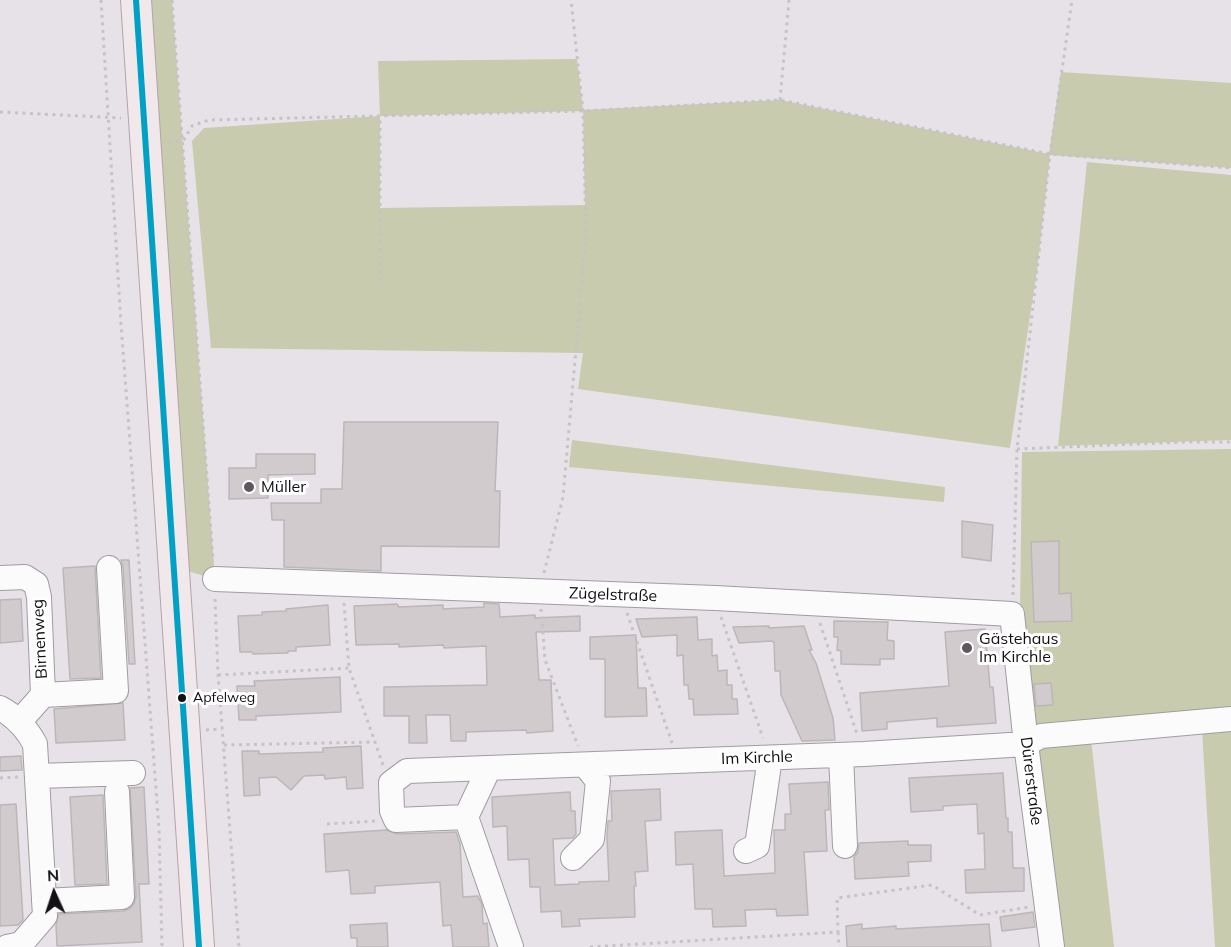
<!DOCTYPE html>
<html>
<head>
<meta charset="utf-8">
<style>
	body { margin:0 }
	#map { position:relative; width:1231px; height:947px; overflow:hidden; background:#e7e2e8; font-family:Mulish,sans-serif }
	canvas { display:block }
	.north { position:absolute; left:24px; top:863px; width:60px; height:60px; -webkit-text-stroke:4px #fff; paint-order:stroke; rotate:357deg; font-size:16px; font-weight:700; line-height:24px; text-align:center; color:#131015 }
	.north::after { content:''; display:block; margin:auto; width:21px; height:27px; background:#131015; clip-path:polygon(50% 0,100% 100%,50% 72%,0 100%) }
</style>
</head>
<body>
<div id="map">
<canvas width="1231" height="947"></canvas>
<div class="north">N</div>
</div>
<script>
const ctx = document.querySelector('canvas').getContext('2d');
ctx.lineJoin = 'round';
function fillPath(path, color) {
  ctx.fillStyle = color;
  ctx.fill(path, 'evenodd');
}
function stroke(path, color, width, dash) {
  ctx.strokeStyle = color;
  ctx.lineWidth = width;
  ctx.lineCap = dash ? 'butt' : 'round';
  ctx.setLineDash(dash || []);
  ctx.stroke(path);
}
function write(font, color, halo, rows, align = 'center') {
  ctx.font = font + ' Mulish,sans-serif';
  ctx.lineWidth = 6;
  ctx.setLineDash([]);
  ctx.textBaseline = 'middle';
  ctx.strokeStyle = halo;
  ctx.fillStyle = color;
  for (const [text, x, y, turn = 0] of rows) {
    ctx.save();
    ctx.translate(x, y);
    ctx.rotate((+turn || 0) * Math.PI / 180);
    ctx.textAlign = isNaN(turn) ? turn : align;
    if (halo) ctx.strokeText(text, 0, 0);
    ctx.fillText(text, 0, 0);
    ctx.restore();
  }
}
const green = new Path2D(`
	M136 0H172L215 579 174 567Z
	M577 59 583 110 780 100 1049 154 1061 72 1231 83V168L1050 155 1037 270 1010 448 578 389 583 353 211 348 192 141 204 128 380 116 378 61ZM583 111 585 205 380 208V116Z
	M1087 162 1231 175V440L1058 446Z
	M572 440 945 487 944 502 569 467Z
	M1231 449V714L1035 733 1020 612 1022 452Z
	M1231 727V947H1215L1202 730Z
	M1091 739 1114 947H1064L1036 747Z`);
const building = new Path2D(`
	M344 422H498L495 491H500L499 547 381 546V571L284 567V520H272L271 503H321V489H342Z
	M256 454H315V474L268 475V498L229 499V468H256Z
	M962 521 993 525 991 561 962 557Z
	M1059 541V594L1071 593 1072 621 1034 622 1031 542Z
	M121 560H129L135 664H129L123 567Z
	M95 566 101 678 70 679 63 568Z
	M21 599 23 641 0 643V600Z
	M484 603 499 604 500 617 535 615V618L580 616V631L536 632 539 680H551L553 731 527 733 526 730 466 732V741H451L450 715H426L427 743H409V716H384V687L487 685 486 646 444 648 443 645 399 647V644L356 645 354 606 397 604 399 607 443 605V609L484 607Z
	M328 605 330 645 296 647V651H288V653L253 654 252 652H240L238 616 262 615V612L286 611V609Z
	M697 617 698 640 712 639V656L717 655 718 671 727 670V685H732V699H737L738 714 694 715 693 699H689L688 685H684L683 655 677 656V635L642 637 636 619Z
	M834 621 888 622 887 640 894 641V659H880V665L841 664V651L837 650 838 637H834Z
	M769 626V628L804 626 812 650H809L816 663 833 718 835 740 802 741 781 695 780 671H775L774 642 771 641 739 643 733 627Z
	M985 629 990 687H993L996 723 937 727V718L887 722V729L862 731 860 693 949 686 945 632Z
	M636 635 638 688H646L647 716 605 717V659H590V637Z
	M340 677 341 712 256 716V720H239L237 686H255L254 681Z
	M1051 683 1053 705 1036 706 1034 684Z
	M123 703 125 740 56 743 54 709Z
	M361 746 363 788 347 789 346 777 325 779 324 775 304 776 291 790 276 777 259 778 260 795 244 796 242 751H259V754L323 752V748Z
	M21 756 22 770 0 771V757Z
	M1003 773 1006 818H1008V832H1012L1013 868H1024V891L966 893 965 870 985 869 984 833 978 834 977 804 943 806V810L911 812 909 778Z
	M828 782 829 810H825L827 851 804 852 808 915 777 916 776 909 745 910 746 926 713 927 712 909H695L693 864 676 865 675 832 722 830 724 876 775 873 774 830H785V814H791L789 784Z
	M144 787 149 884H139L142 942 57 946 56 925 59 914 123 911 129 909 134 904 136 896 130 788Z
	M660 789 661 820 645 821 648 871 635 872 636 886H634L635 917 579 919 580 926 562 927 561 911 541 912 540 887H530L529 859 508 860 507 826 493 827 492 797 570 792 571 811H575L576 834 573 838 553 839 555 885 579 884V882L609 881 607 837 608 821H612L611 791Z
	M103 795 107 884 75 885 70 797Z
	M16 804 23 920 18 925 0 926V805Z
	M387 830 397 834 456 832 460 844 463 897 478 896 482 905 483 924 487 923 489 947H453L451 925 443 926 440 882 375 886V893L351 894 349 870 326 872 324 834Z
	M908 841V845H931V861L908 862 909 876 855 879 854 857 858 852 859 843Z
	M1033 912 1035 927 1002 931 1000 917Z
	M387 923 388 947H357V938H351L350 925Z
	M862 924V929L896 926V929L989 924 991 947H847L846 926Z`);
const path = new Path2D(`
	M101 0 121 324 159 829 162 947
	M172 0 213 559
	M780 100 789 0
	M0 112 121 118
	M169 142 183 141 192 126 209 120 583 111 780 100 1050 154 1231 168
	M380 281V116
	M1017 449 1185 442H1231
	M544 573 563 497 586 235 583 111 571 0
	M1013 595 1017 449 1050 154 1072 0
	M215 599 218 675 239 947
	M344 603 349 668 383 765
	M541 609 545 660 578 746
	M627 613 672 743
	M721 617 763 738
	M820 623 858 737
	M218 675 349 668
	M206 730 222 729
	M224 745 375 742
	M0 778 19 777
	M327 824 376 821
	M838 932 839 947
	M590 947 838 932 837 898 932 885 980 915 1029 907`);
const minor = new Path2D(`
	M0 578 25 577 36 584 39 597 43 695 19 722
	M215 579 715 598 1012 614 1026 744 1052 947
	M43 695 116 691 109 568
	M0 708C15 716 27 729 35 744L45 916 21 944 7 947
	M841 755 845 846
	M489 768 466 817 396 820 392 811 391 783 407 771 864 754 1026 744 1041 736 1231 719
	M37 776 133 773
	M466 817 511 947
	M746 851 757 846 770 758
	M573 858 592 839 598 781 585 765
	M44 901 122 897 117 792`);
const major = new Path2D(`
	M136 0 199 947`);
const bus1 = new Path2D(`
	M136 0 199 947`);
const markers = [
	[249,487,6,"#5d5a5f"],
	[967,648,6,"#5d5a5f"],
	[182,698,5,"#131015"]
];
const busNames = [
	["Apfelweg",193,698]
];
const poiNames = [
	["Müller",261,487],
	["Gästehaus",979,639],
	["Im Kirchle",979,657]
];
const streetNames = [
	["Zügelstraße",613,595,2],
	["Birnenweg",40,639,-93],
	["Im Kirchle",757,758,-2],
	["Dürerstraße",1031,781,83]
];
fillPath(green, '#c8cbad');
fillPath(building, '#d1cbcd');
stroke(building, '#bcb6b8', 1.5);
stroke(minor, '#a09ca2', 26);
stroke(major, '#b3a3aa', 32);
stroke(path, '#c5c3c6', 3, [3, 4.5]);
stroke(minor, '#fbfbfc', 24);
stroke(major, '#f0e8eb', 30);
stroke(bus1, '#01a1c5', 6);
for (const [x, y, r, color] of markers) {
  const dot = new Path2D();
  dot.arc(x, y, r, 0, 2 * Math.PI);
  ctx.fillStyle = color;
  ctx.fill(dot);
  stroke(dot, '#fff', 2);
}
write('14px', '#131015', '#fff', busNames, 'left');
write('16px', '#131015', '#fff', poiNames, 'left');
write('16px', '#131015', '#fff', streetNames);
</script>
</body>
</html>
